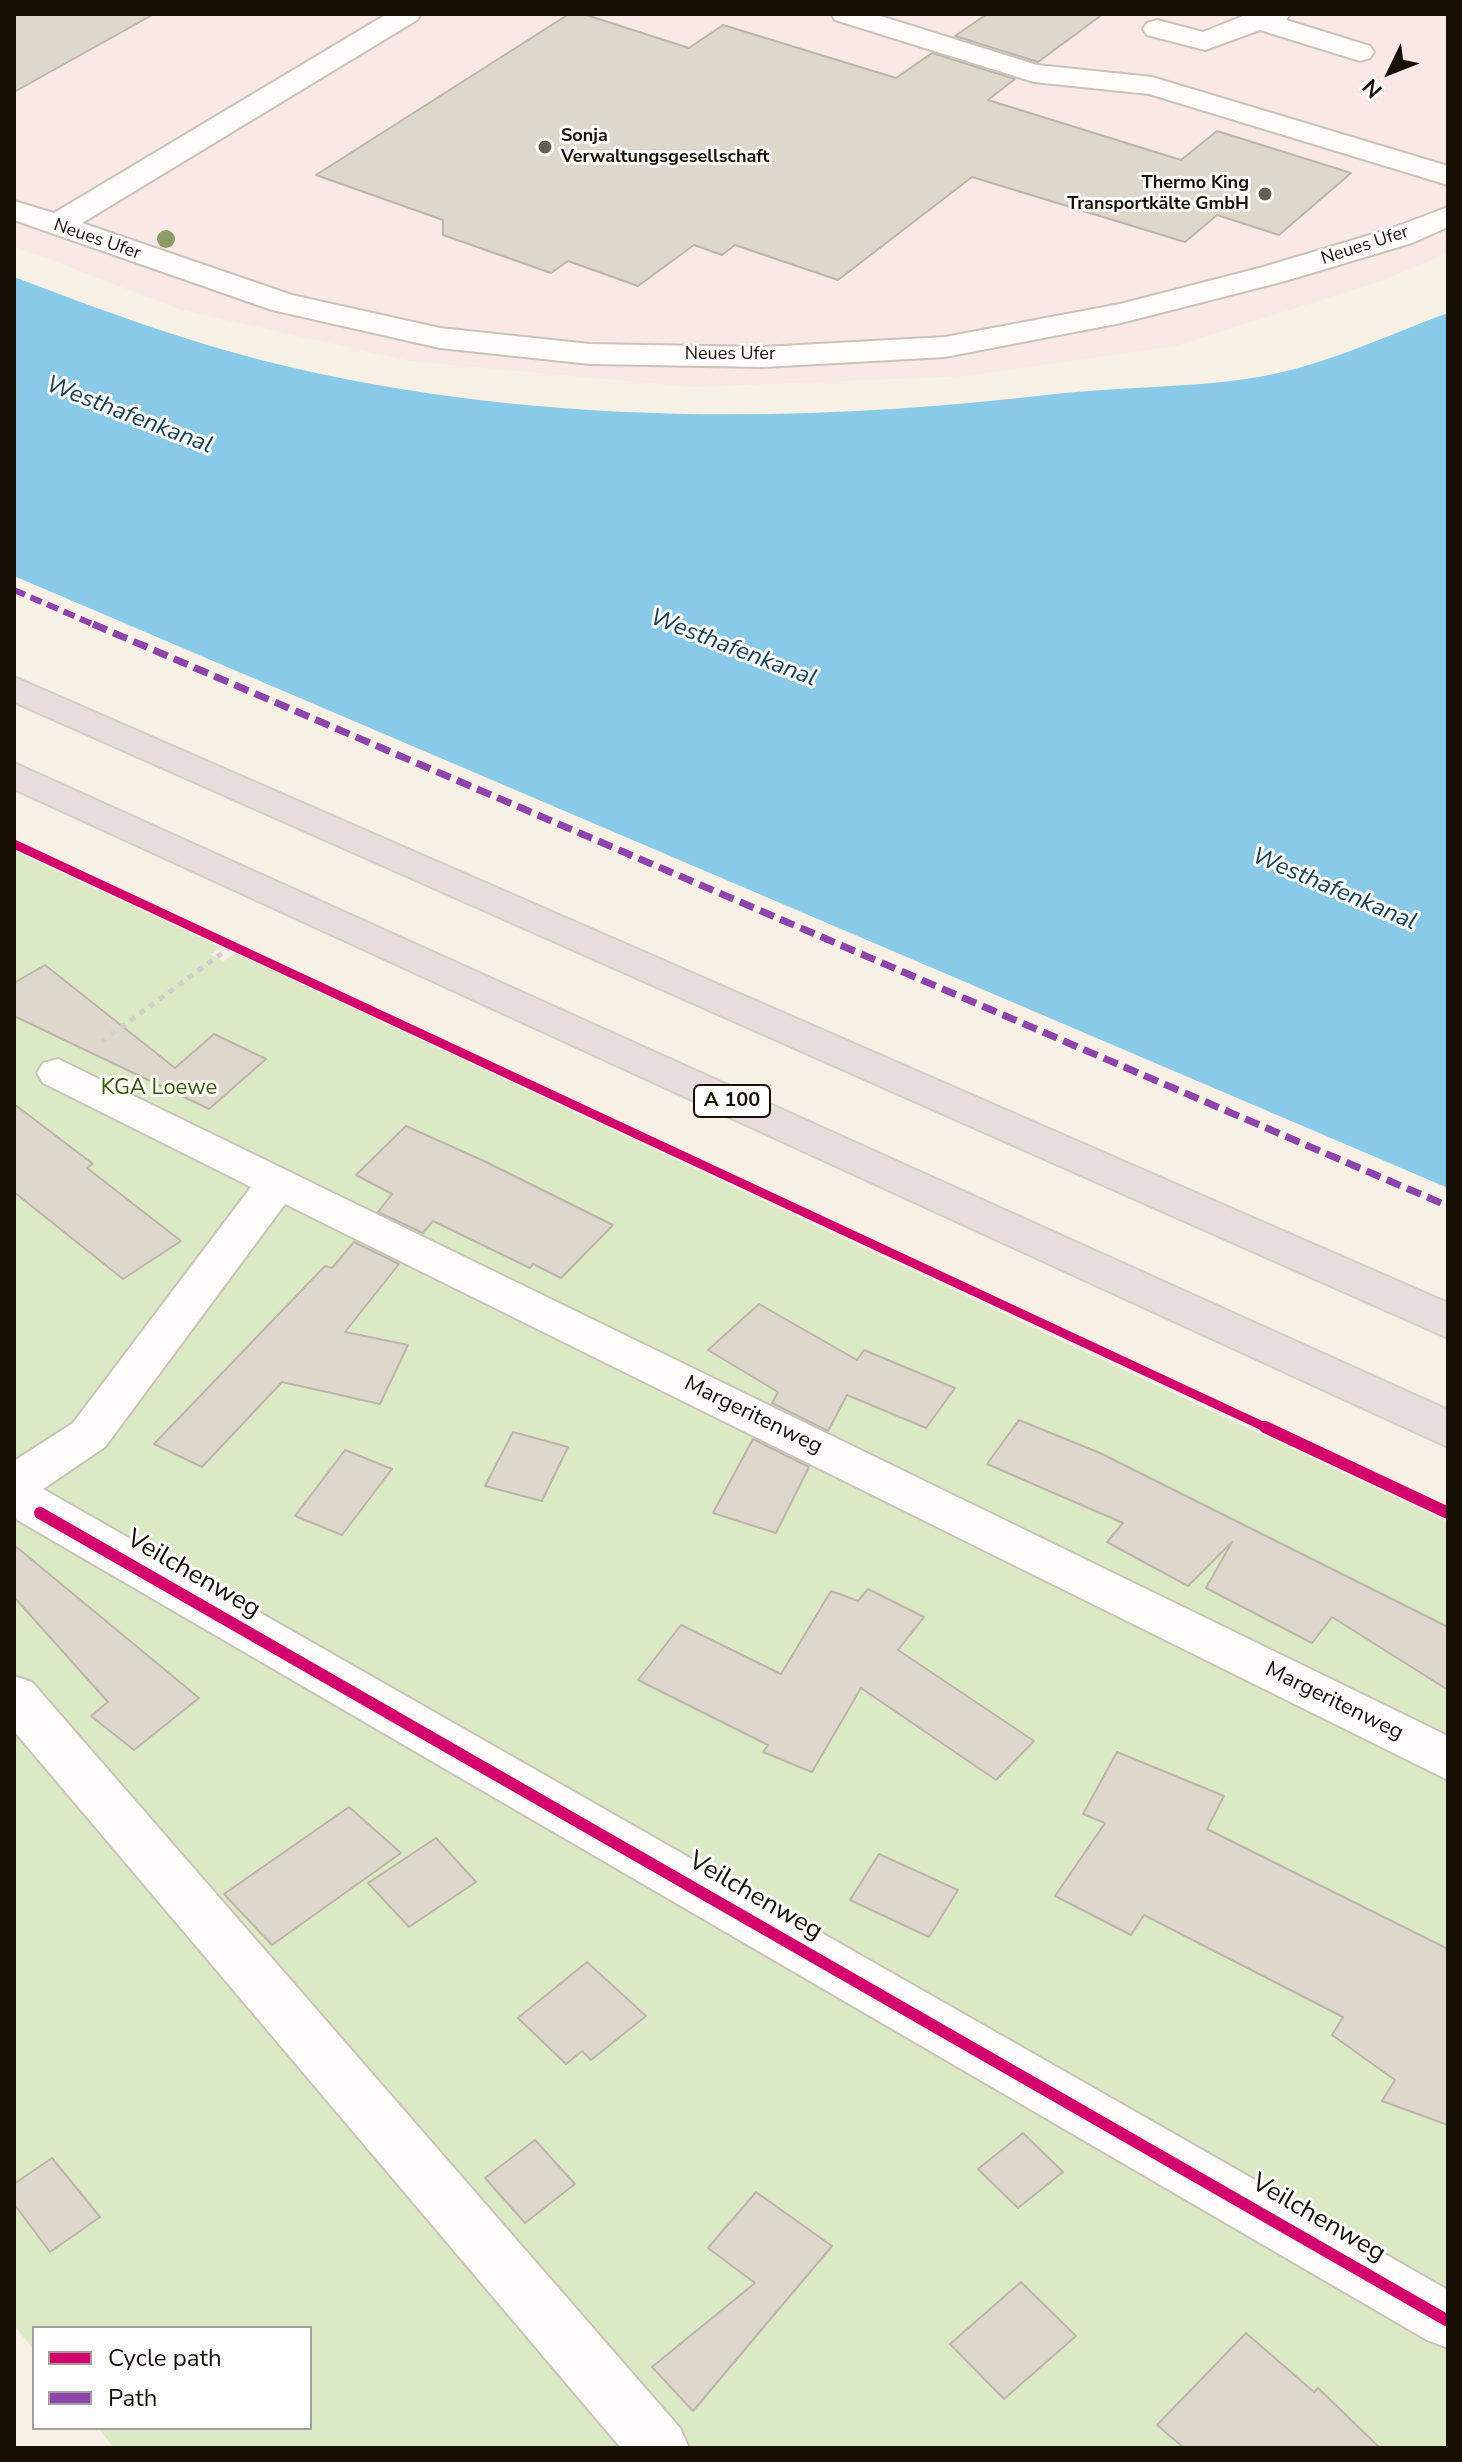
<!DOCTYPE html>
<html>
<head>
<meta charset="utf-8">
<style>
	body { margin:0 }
	#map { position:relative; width:1462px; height:2462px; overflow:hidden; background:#f6f0e5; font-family:"Nunito Sans",sans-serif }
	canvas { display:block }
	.frame { position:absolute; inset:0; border:16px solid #171105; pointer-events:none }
	.legend { position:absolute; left:32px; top:2326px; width:280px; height:104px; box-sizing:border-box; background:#fff; border:2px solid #a2a09b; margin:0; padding:10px 14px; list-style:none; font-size:24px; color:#171105 }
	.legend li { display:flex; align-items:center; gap:16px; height:40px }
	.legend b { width:40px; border:2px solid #a2a09b }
	.north { position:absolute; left:1350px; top:32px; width:80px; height:80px; -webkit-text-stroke:6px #fff; paint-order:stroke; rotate:227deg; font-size:22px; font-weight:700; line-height:32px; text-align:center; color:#171105 }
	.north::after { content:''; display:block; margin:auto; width:28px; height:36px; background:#171105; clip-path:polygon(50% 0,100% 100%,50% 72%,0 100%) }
</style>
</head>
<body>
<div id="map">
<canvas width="1462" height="2462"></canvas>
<div class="frame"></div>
<ul class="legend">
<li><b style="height:10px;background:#d6006c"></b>Cycle path</li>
<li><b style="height:10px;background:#8e44ad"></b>Path</li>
</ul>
<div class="north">N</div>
</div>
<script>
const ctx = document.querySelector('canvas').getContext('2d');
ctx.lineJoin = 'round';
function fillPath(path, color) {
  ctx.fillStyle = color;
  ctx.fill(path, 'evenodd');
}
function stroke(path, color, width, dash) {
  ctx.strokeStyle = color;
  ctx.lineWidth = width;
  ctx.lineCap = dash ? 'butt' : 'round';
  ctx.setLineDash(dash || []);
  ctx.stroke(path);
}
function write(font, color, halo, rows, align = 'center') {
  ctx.font = font + ' "Nunito Sans",sans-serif';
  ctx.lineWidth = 6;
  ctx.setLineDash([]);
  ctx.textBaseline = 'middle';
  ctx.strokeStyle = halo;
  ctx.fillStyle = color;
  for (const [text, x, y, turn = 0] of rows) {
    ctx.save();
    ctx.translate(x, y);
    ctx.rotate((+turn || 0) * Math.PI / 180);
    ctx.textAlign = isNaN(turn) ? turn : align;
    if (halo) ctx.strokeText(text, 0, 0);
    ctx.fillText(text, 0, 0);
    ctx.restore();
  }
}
const commercial = new Path2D(`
	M14 14H1448V253L1384 280 1175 346 965 376 695 387 410 361 182 310 14 246Z`);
const green = new Path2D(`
	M14 851 220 947 211 955 224 961 235 953 1448 1522V2448H114L98 2428H310V2328H34V2350L14 2325Z`);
const water = new Path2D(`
	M14 277C106 312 198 346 294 368 542 425 803 424 1055 394 1118 387 1183 388 1246 379 1315 370 1382 337 1448 313V1188L14 576Z`);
const building = new Path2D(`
	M14 14H154L14 92Z
	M569 14H583L689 48 723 25 896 78 932 53 1015 79 988 100 1181 160 1217 131 1351 173 1279 235 1217 215 1185 242 972 177 838 280 735 245 722 255 694 245 638 286 568 261 551 273 443 235V220L316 175Z
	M987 14H1103L1038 62 955 36Z
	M45 965 175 1068 214 1034 266 1059 209 1109 14 1016V983Z
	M14 1104 93 1164 87 1168 181 1241 123 1279 14 1192Z
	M406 1126 484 1161 613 1225 561 1278 533 1264 530 1268 433 1221 423 1233 378 1212 392 1194 356 1175Z
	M354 1242 399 1264 345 1332 408 1345 380 1404 282 1382 202 1467 154 1444 325 1266 332 1268Z
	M759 1304 857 1360 864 1350 955 1388 926 1428 847 1395 828 1431 772 1403 778 1392 708 1350Z
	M1019 1420 1100 1453 1448 1627V1690L1332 1617 1312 1643 1206 1588 1232 1542 1188 1586 1107 1542 1123 1523 987 1464Z
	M513 1432 568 1447 542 1501 485 1486Z
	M753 1439 809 1467 776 1533 713 1513Z
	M345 1450 392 1469 342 1535 295 1516Z
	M14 1545 199 1698 134 1750 91 1716 108 1702 14 1597Z
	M868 1589 924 1617 898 1650 1034 1741 996 1780 861 1688 812 1772 763 1752 768 1745 638 1680 681 1625 781 1674 831 1591 858 1601Z
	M1117 1752 1224 1796 1207 1829 1448 1949V2125L1382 2101 1395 2080 1332 2035 1343 2017 1144 1915 1131 1935 1055 1896 1105 1823 1083 1814Z
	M349 1807 401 1853 272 1945 224 1894Z
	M436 1838 476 1882 409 1927 368 1883Z
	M879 1854 958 1890 929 1937 850 1900Z
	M587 1962 646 2016 591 2060 582 2051 566 2064 518 2018Z
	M1023 2133 1063 2172 1018 2208 978 2169Z
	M535 2140 575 2184 525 2223 485 2178Z
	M52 2158 100 2217 50 2252 14 2204V2184Z
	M756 2192 832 2246 693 2411 652 2367 755 2283 708 2248Z
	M1021 2282 1076 2336 1004 2399 950 2344Z
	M1246 2333 1314 2392 1318 2388 1380 2448H1184L1157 2425Z`);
const path = new Path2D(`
	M101 1042 233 945`);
const minor = new Path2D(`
	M387 14H421L417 20 82 223 292 295 440 328 590 344 763 347 945 337 1120 304 1263 267 1390 229 1448 207V227L1412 243 1285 281 1121 323 945 357 763 367 590 364 440 348 272 310 14 220V201L54 213Z
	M831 14H874L1037 65 1152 77 1448 166V185L1149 94 1034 82 835 20Z
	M1248 14H1290L1286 20 1370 46 1374 52 1370 58 1360 61 1260 30 1205 50 1147 35 1143 29 1147 23 1157 20 1203 32Z
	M58 1059 1448 1736V1780L285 1204 105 1447 43 1489 1448 2290V2348L1427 2340 14 1518V1461L73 1423 251 1187 43 1083 37 1073 43 1063Z
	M14 1676 32 1682 680 2428 689 2448H621L14 1731Z`);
const highway = new Path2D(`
	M14 677 1448 1303V1338L14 702Z
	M14 763 1448 1410V1447L14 789Z`);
const quietFar1 = new Path2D(`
	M14 590 97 626`);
const quiet = new Path2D(`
	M93 624 1448 1206`);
const cyclewayFar1 = new Path2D(`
	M14 844 1269 1429`);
const cycleway = new Path2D(`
	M1265 1427 1448 1513
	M40 1513 1448 2321`);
const trees = [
	[166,239]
];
const markers = [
	[545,147,8,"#655f53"],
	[1265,194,8,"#655f53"]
];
const farPoinames = [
	["Sonja",561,137],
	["Verwaltungsgesellschaft",561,158],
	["Thermo King",1249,184,"right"],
	["Transportkälte GmbH",1249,205,"right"]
];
const farStreetnames = [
	["Neues Ufer",97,240,19],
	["Neues Ufer",1365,246,-18],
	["Neues Ufer",730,355]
];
const shields = [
	[732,1101,76]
];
const shieldNames = [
	["A 100",732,1101]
];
const parkNames = [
	["KGA Loewe",159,1089]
];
const streetNames = [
	["Margeritenweg",753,1416,26],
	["Margeritenweg",1334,1702,26]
];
const waterNames = [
	["Westhafenkanal",129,416,21],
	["Westhafenkanal",733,649,21],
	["Westhafenkanal",1334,890,23]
];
const nearStreetnames = [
	["Veilchenweg",193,1575,30],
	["Veilchenweg",755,1897,30],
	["Veilchenweg",1318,2219,30]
];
fillPath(commercial, '#f9e8e6');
fillPath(green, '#dbeac5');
fillPath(water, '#88cae8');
fillPath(building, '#ded8cc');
stroke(building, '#bbb5aa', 2);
stroke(minor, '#c9c3b8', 4);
stroke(highway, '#d2cec8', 4);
stroke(path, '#d1cfcc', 5, [6, 6]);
fillPath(minor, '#fefdfb');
fillPath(highway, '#e8dcdc');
stroke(quietFar1, '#8e44ad', 6, [12, 6]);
stroke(quiet, '#8e44ad', 7, [15, 7]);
stroke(cyclewayFar1, '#d6006c', 9);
stroke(cycleway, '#d6006c', 12);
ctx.fillStyle = '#8b9c67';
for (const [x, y] of trees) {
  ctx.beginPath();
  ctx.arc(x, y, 9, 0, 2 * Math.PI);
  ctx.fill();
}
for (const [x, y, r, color] of markers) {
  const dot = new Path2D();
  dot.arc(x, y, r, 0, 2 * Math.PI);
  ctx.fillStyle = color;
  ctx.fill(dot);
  stroke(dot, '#fff', 3);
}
write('bold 18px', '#171105', '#fff', farPoinames, 'left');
write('18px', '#171105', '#fff', farStreetnames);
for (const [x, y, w] of shields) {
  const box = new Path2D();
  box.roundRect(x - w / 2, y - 16, w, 32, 6);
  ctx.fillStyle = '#fff';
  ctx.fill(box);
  stroke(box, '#171105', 2);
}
write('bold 20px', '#171105', null, shieldNames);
write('22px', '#335700', '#fff', parkNames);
write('22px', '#171105', '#fff', streetNames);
write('italic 24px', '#174155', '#fff', waterNames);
write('26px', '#171105', '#fff', nearStreetnames);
</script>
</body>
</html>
